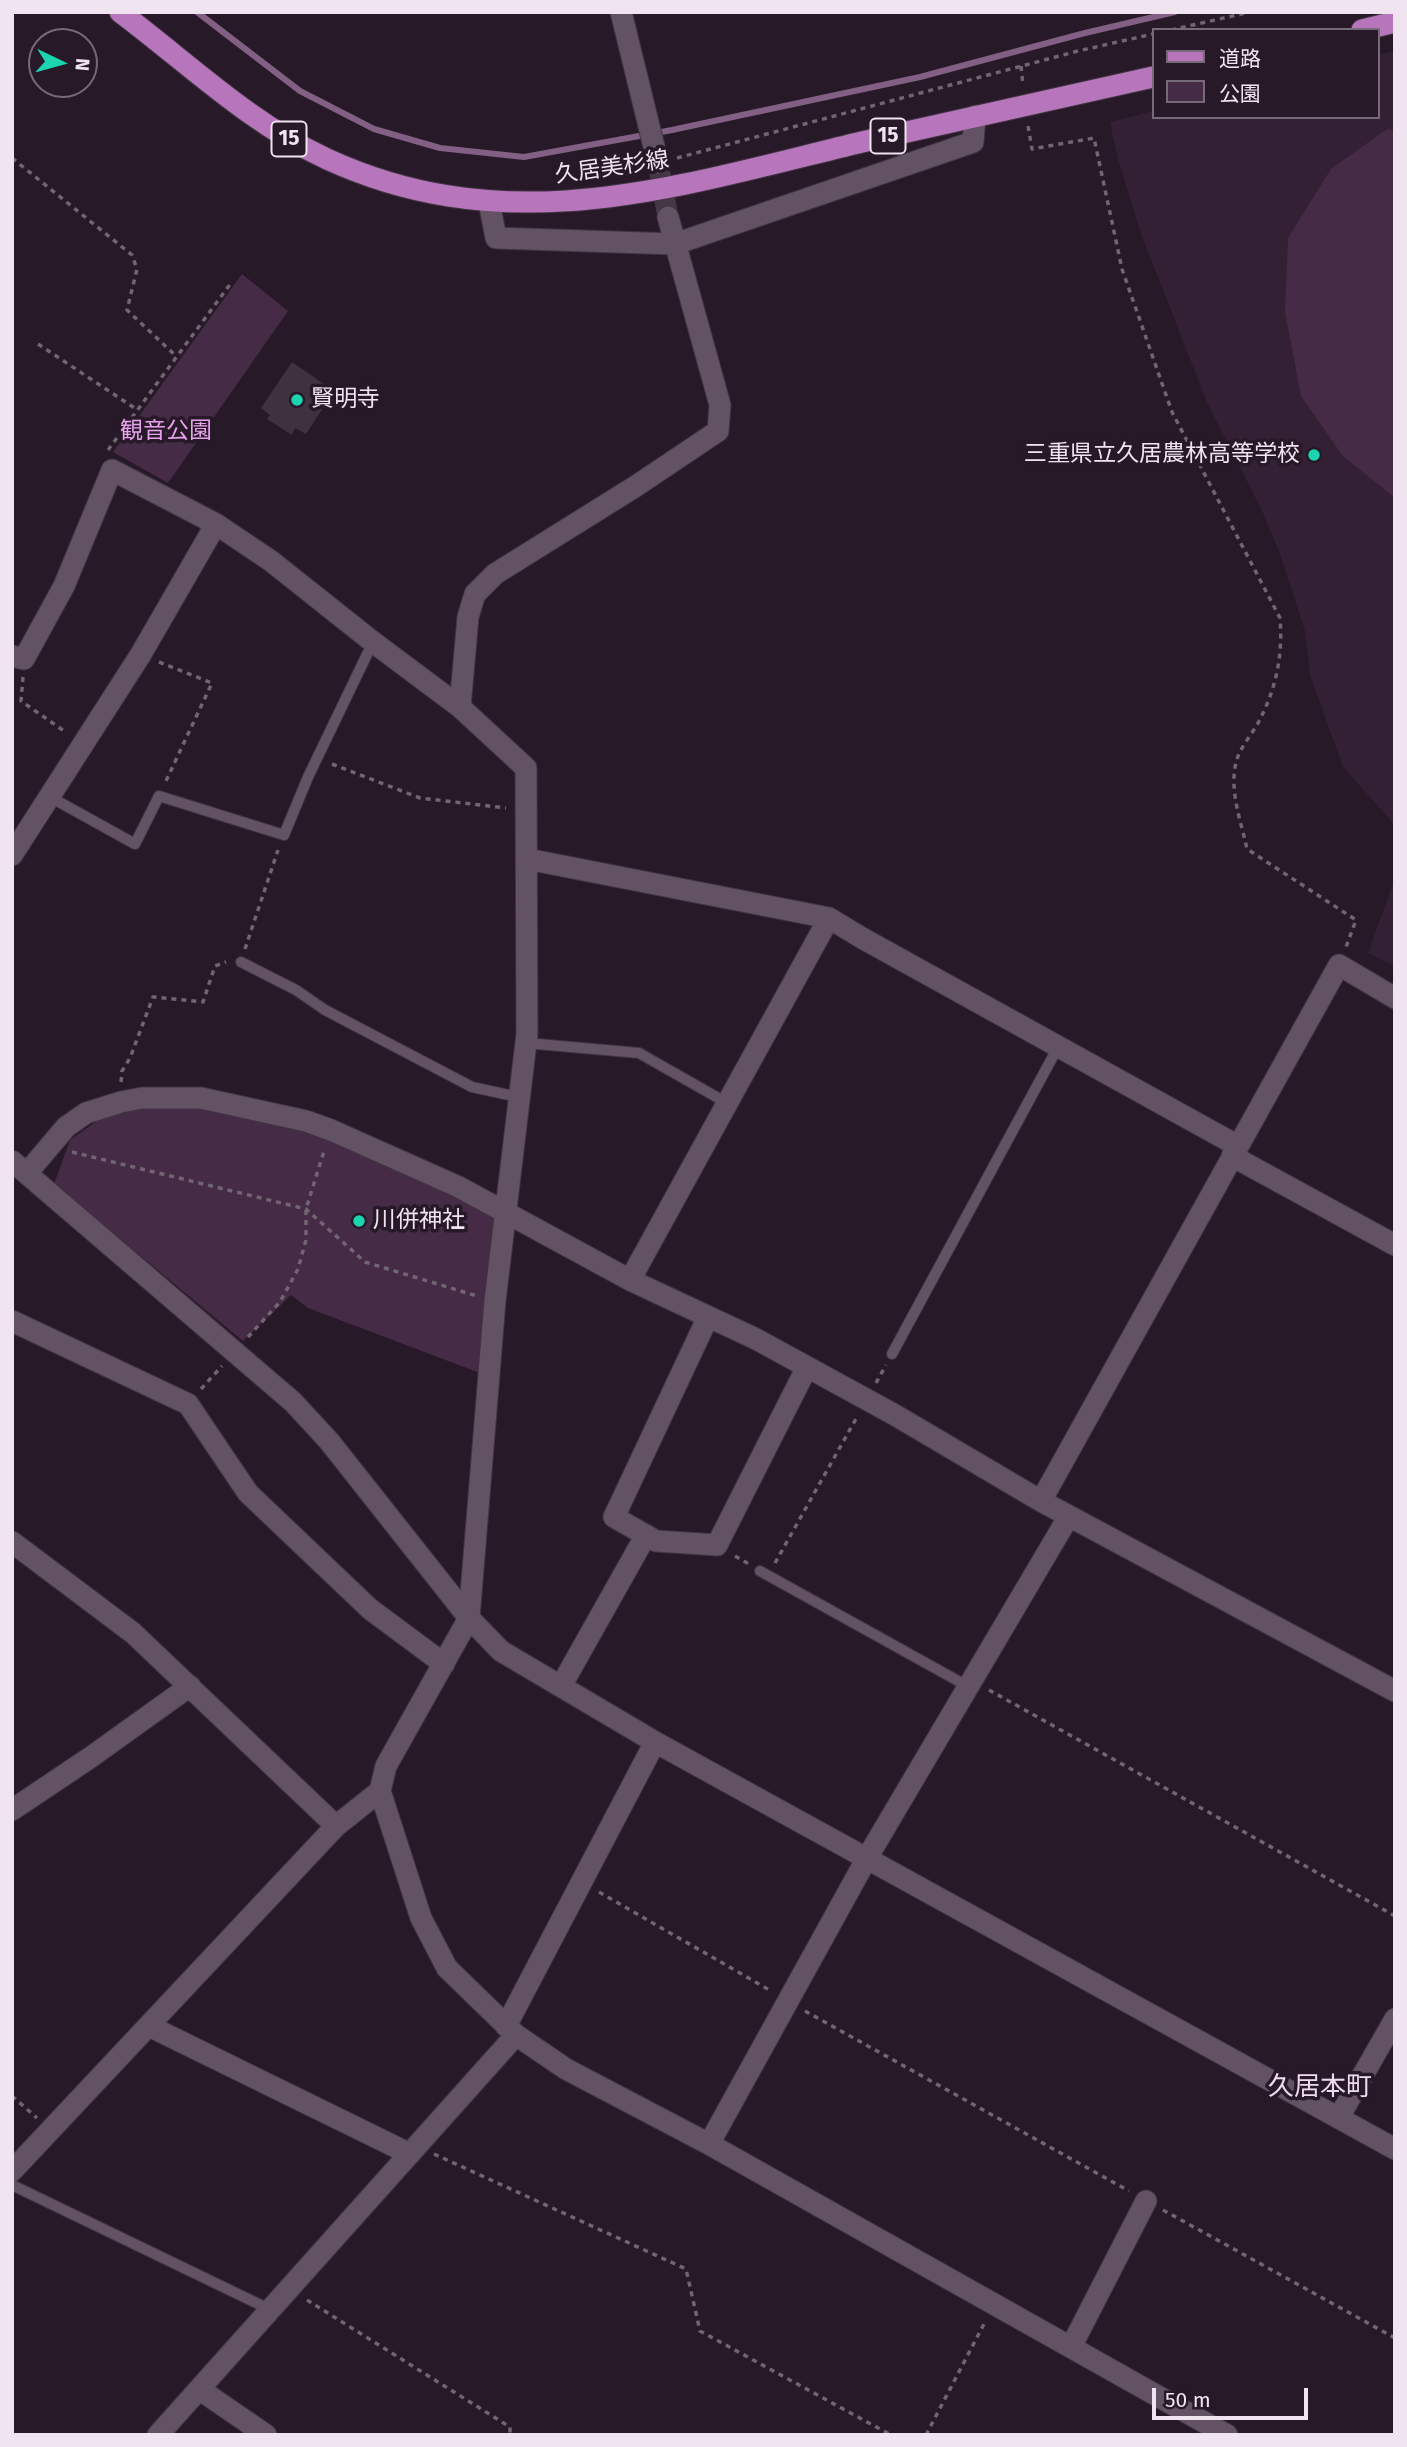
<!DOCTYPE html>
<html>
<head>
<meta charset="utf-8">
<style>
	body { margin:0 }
	#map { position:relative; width:1407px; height:2447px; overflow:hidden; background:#271928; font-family:"Fira Sans","Noto Sans JP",sans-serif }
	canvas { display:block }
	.frame { position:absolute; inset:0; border:14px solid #efe4ef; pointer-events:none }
	.legend { position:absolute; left:1152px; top:28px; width:228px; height:91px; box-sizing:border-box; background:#271928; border:2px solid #776a78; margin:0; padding:9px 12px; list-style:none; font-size:21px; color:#efe4ef }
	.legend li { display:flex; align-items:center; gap:14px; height:35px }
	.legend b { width:35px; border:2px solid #776a78 }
	.north { position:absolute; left:28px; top:28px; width:70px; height:70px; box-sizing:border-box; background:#271928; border:2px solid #776a78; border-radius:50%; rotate:95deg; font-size:19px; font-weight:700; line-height:28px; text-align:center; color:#efe4ef }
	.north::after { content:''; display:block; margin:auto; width:24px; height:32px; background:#1bd5b1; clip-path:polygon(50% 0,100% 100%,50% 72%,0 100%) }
	.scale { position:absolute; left:1152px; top:2388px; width:156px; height:32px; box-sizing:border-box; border:4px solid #efe4ef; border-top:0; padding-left:9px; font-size:21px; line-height:24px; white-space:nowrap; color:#efe4ef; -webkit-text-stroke:5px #271928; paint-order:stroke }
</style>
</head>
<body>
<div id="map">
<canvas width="1407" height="2447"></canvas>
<div class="frame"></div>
<ul class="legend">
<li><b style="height:9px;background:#b776bc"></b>道路</li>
<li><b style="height:19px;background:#462b47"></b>公園</li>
</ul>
<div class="north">N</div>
<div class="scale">50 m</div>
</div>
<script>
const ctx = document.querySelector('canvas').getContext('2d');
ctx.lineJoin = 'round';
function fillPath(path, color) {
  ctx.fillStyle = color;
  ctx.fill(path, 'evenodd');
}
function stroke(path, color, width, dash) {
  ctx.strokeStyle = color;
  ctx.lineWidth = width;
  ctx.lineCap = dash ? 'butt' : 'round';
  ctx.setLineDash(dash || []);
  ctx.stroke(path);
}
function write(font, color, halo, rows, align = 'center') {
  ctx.font = font + ' "Fira Sans","Noto Sans JP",sans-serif';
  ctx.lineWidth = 7;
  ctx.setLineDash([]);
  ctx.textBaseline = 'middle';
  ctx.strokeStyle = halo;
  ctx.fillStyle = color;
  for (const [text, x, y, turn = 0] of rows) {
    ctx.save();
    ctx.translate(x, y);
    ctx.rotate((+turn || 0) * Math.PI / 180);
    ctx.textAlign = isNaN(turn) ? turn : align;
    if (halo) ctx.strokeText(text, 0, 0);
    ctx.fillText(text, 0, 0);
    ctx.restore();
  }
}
const built = new Path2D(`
	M1395 51V825L1343 767 1310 675 1305 631 1280 554 1262 511 1206 400 1140 231 1117 156 1110 122 1153 111V117H1377V55Z
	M1395 878V967L1368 953Z`);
const green = new Path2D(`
	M1387 129 1395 130V498L1343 456 1301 396 1285 312 1288 238 1331 169Z
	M242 274 288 311 168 483 113 452Z
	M188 1104 272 1122 348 1147 490 1213 496 1224 480 1373 308 1308 291 1295 243 1341 54 1184 70 1140 97 1121 135 1107Z`);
const stream = new Path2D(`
	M197 12 300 91 374 129 440 148 524 157 672 130 920 77 1085 33 1175 12`);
const building = new Path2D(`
	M292 362 334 391 306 434 295 428 292 435 267 419 270 415 261 408Z`);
const streetTunnel = new Path2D(`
	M658 163 668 217`);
const path = new Path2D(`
	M1171 30 1250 12
	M1021 66 1023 85
	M1028 126 1032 149 1094 138 1122 269 1172 412 1280 618C1283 652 1277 686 1261 717 1255 731 1242 744 1237 759 1228 788 1241 821 1247 849L1356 920 1346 947
	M12 158 132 255 137 269 127 310 176 356
	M677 158 1078 51 1153 34
	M38 344 136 409
	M108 450 231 283
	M159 662 212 683 165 783
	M23 677 21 701 67 733
	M332 764 420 798 506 808
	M245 949 278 850
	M121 1082 122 1071 130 1058 153 997 203 1002 215 966 226 962
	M72 1152 306 1209 365 1262 477 1296
	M248 1337 280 1302 298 1269 306 1240V1209L325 1148
	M876 1383 886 1365
	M201 1389 222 1366
	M735 1556 749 1564
	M775 1563 857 1417
	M989 1690 1395 1916
	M599 1892 771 1991
	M805 2011 1129 2191
	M12 2096 37 2118
	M434 2154 686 2269 700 2331 891 2435
	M1163 2210 1395 2338
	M307 2300 510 2427V2435
	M926 2435 985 2322`);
const lane = new Path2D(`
	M50 797 135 844 159 796 284 835 308 777 373 642
	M241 962 296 990 325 1010 472 1087 518 1097
	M526 1043 639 1053 727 1103
	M892 1354 1058 1047
	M760 1571 969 1687
	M12 2185 271 2310`);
const street = new Path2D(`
	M621 12 658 163
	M489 202 496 238 675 244 973 142 975 116
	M12 656 24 659 64 586 112 470 216 524 271 561 373 642 460 707 526 768 527 1034 495 1301 469 1618 386 1766 380 1791 421 1918 447 1968 516 2035 566 2069 709 2144 1227 2435
	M460 707 468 617 475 594 495 574 636 486 718 431 720 405 668 217
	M12 855 141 654 216 524
	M527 859 829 918 862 938 1238 1146
	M1232 1156 1395 1245
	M27 1173 66 1127 86 1113 121 1102 142 1098H201L306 1121 331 1130 459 1187 630 1280 756 1339 895 1415 1041 1501 1395 1691
	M630 1280 829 918
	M708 1317 614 1517 656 1541 717 1545 807 1367
	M12 1321 188 1404 248 1493 370 1609 444 1664
	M1041 1501 1339 965 1395 998
	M12 1542 133 1633 336 1826
	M469 1618 501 1651 655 1742 1395 2149
	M561 1686 646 1535
	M12 1810 91 1757 190 1686
	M149 2026 410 2154
	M506 2026 655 1742
	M1339 2117 1395 2019
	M709 2144 867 1858 1069 1516
	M12 2171 336 1826 380 1791
	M1071 2347 1146 2201
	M199 2389 266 2435
	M158 2435 516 2035`);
const secondary = new Path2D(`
	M12 1161 293 1402 329 1441 469 1618`);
const primary = new Path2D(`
	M120 12C188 63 249 123 327 159 510 243 678 186 862 142 959 120 1056 99 1153 77
	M1362 30 1395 22`);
const markers = [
	[297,400,7,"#1bd5b1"],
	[1314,455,7,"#1bd5b1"],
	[359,1221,7,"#1bd5b1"]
];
const shields = [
	[888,136,35],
	[289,139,35]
];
const shieldNames = [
	["15",888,136],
	["15",289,139]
];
const streetNames = [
	["久居美杉線",612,168,-8]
];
const poiNames = [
	["賢明寺",311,400],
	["三重県立久居農林高等学校",1300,455,"right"],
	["川併神社",373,1221]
];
const parkNames = [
	["観音公園",166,432]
];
const quarterNames = [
	["久居本町",1320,2088]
];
fillPath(built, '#332034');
fillPath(green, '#462b47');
stroke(stream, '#826084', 6);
fillPath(building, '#403141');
stroke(streetTunnel, '#453746', 21, [21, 10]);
stroke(lane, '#413542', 12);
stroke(street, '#413542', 23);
stroke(secondary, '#413542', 23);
stroke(primary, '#413542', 23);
stroke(path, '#726572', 3.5, [5, 5]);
stroke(lane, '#625263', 10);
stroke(street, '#625263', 21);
stroke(secondary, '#625263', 21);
stroke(primary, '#b776bc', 21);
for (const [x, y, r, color] of markers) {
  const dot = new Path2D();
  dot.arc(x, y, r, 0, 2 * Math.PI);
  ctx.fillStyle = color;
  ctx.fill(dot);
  stroke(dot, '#271928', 2.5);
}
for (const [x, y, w] of shields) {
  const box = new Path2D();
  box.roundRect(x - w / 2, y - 17.5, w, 35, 5);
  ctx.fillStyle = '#271928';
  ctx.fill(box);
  stroke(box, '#efe4ef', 2);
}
write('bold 21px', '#efe4ef', null, shieldNames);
write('23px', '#efe4ef', '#271928', streetNames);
write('23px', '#efe4ef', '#271928', poiNames, 'left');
write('23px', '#e7a3ec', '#271928', parkNames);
write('26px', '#efdbf0', '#271928', quarterNames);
</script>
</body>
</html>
